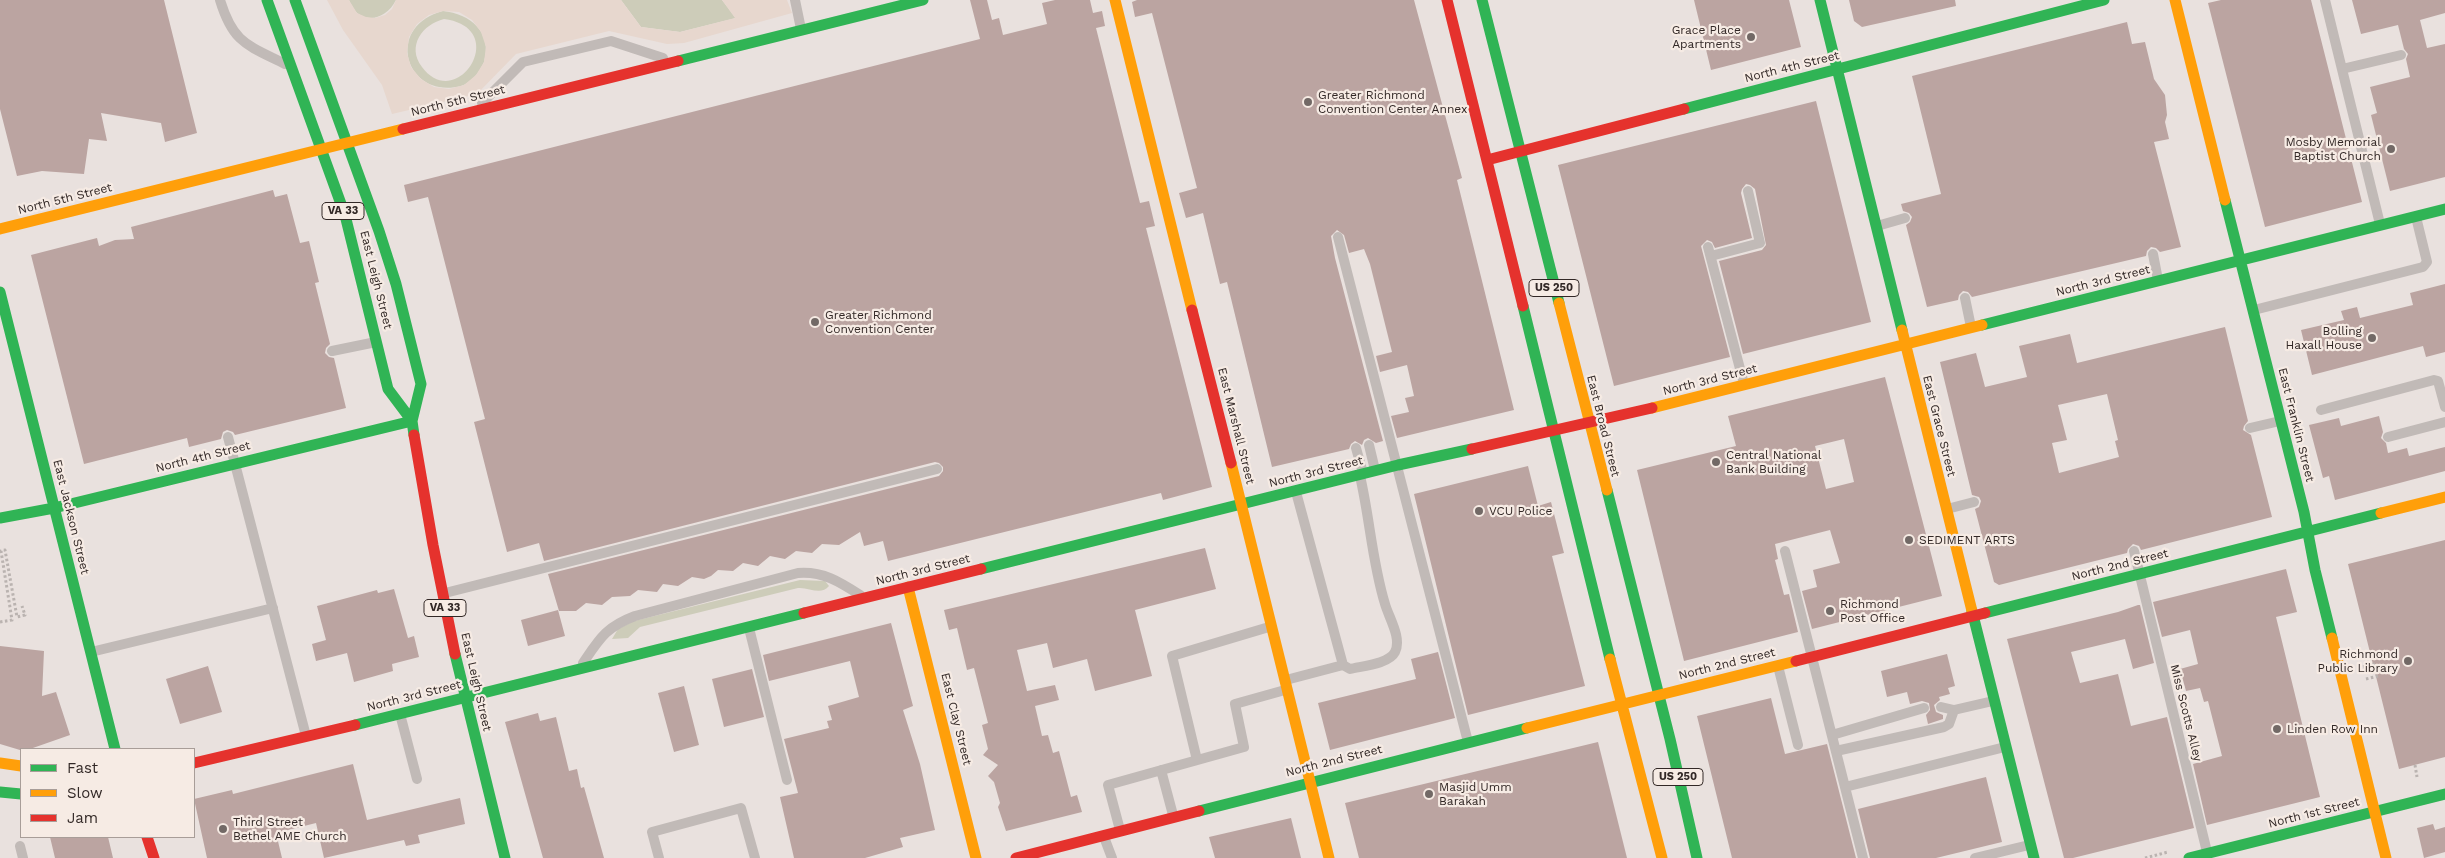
<!DOCTYPE html>
<html>
<head>
<meta charset="utf-8">
<style>
	body { margin:0 }
	#map { position:relative; width:2445px; height:858px; overflow:hidden; background:#e9e1de; font-family:"Work Sans",sans-serif }
	canvas { display:block }
	.legend { position:absolute; left:20px; top:748px; width:175px; height:90px; box-sizing:border-box; background:#f6ebe4; border:1px solid #a89d98; margin:0; padding:6px 9px; list-style:none; font-size:15px; color:#322826 }
	.legend li { display:flex; align-items:center; gap:10px; height:25px }
	.legend b { width:25px; border:1px solid #a89d98 }
</style>
</head>
<body>
<div id="map">
<canvas width="2445" height="858"></canvas>
<ul class="legend">
<li><b style="height:6px;background:#30b455"></b>Fast</li>
<li><b style="height:6px;background:#ff9f0a"></b>Slow</li>
<li><b style="height:6px;background:#e5322d"></b>Jam</li>
</ul>
</div>
<script>
const ctx = document.querySelector('canvas').getContext('2d');
ctx.lineJoin = 'round';
function fillPath(path, color) {
  ctx.fillStyle = color;
  ctx.fill(path, 'evenodd');
}
function stroke(path, color, width, dash) {
  ctx.strokeStyle = color;
  ctx.lineWidth = width;
  ctx.lineCap = dash ? 'butt' : 'round';
  ctx.setLineDash(dash || []);
  ctx.stroke(path);
}
function write(font, color, halo, rows, align = 'center') {
  ctx.font = font + ' "Work Sans",sans-serif';
  ctx.lineWidth = 4.5;
  ctx.setLineDash([]);
  ctx.textBaseline = 'middle';
  ctx.strokeStyle = halo;
  ctx.fillStyle = color;
  for (const [text, x, y, turn = 0] of rows) {
    ctx.save();
    ctx.translate(x, y);
    ctx.rotate((+turn || 0) * Math.PI / 180);
    ctx.textAlign = isNaN(turn) ? turn : align;
    if (halo) ctx.strokeText(text, 0, 0);
    ctx.fillText(text, 0, 0);
    ctx.restore();
  }
}
const green = new Path2D(`
	M349 0H396C385 22 358 26 349 0Z
	M621 0H722L736 18 680 32 641 27Z
	M443 11C470 14 493 32 484 62 480 72 471 83 461 86 406 100 383 27 443 11ZM444 19C512 28 457 114 422 67 406 46 423 24 444 19Z
	M800 580 825 581 829 586C821 596 809 587 798 588L640 627 628 638 612 639 618 629 634 621Z`);
const plaza = new Path2D(`
	M327 0H349L357 13 366 17 375 18 385 15 392 9 396 0H621L641 27 680 32 735 18 722 0H787L792 13 684 43 667 44 609 31 516 54 477 94 392 114 382 85 343 30ZM443 11 459 12 472 20 481 32 486 47 484 62 476 75 464 85 449 89 434 87 421 79 411 67 407 53 409 37 417 24 429 15Z`);
const building = new Path2D(`
	M0 0H164L197 133 165 142 161 123 101 113 107 141 89 139 84 174 42 171 17 176 0 109Z
	M970 0H987L992 20 999 18 1003 35 1047 24 1042 3 1055 0H1090L1093 13 1102 11 1105 26 1096 28 1140 203 1149 201 1155 226 1146 228 1212 487 1163 500 1161 493 888 561 883 541 864 546 860 532 839 545 822 544 812 553 796 551 785 559 770 556 758 566 743 563 733 571 718 570 711 576 704 579 692 577 678 586 663 584 657 592 638 590 630 596 612 597 602 605 586 603 576 611H559L548 574 939 476 943 471V467L939 463 935 462 544 561 539 543 507 552 474 422 485 419 428 197 408 202 404 185 980 39Z
	M1137 0H1414L1462 178 1457 180 1514 410 1397 438 1391 416 1409 412 1405 398 1414 396 1407 365 1380 372 1376 356 1392 352 1370 264 1364 249 1349 253 1344 235 1337 230 1331 236 1335 258 1383 441 1376 443 1368 438 1364 440 1362 445 1355 441 1351 444 1349 449 1272 467 1227 282 1220 284 1203 213 1186 218 1179 193 1197 188 1152 13 1135 17 1132 2Z
	M1694 0H1789L1801 47 1711 70Z
	M1849 0H1955L1956 6 1862 27 1854 21Z
	M2221 0H2311L2362 202 2265 227 2208 3Z
	M2352 0H2445V13L2420 20 2427 48 2445 44V177L2390 191 2371 115 2377 113 2370 87 2410 77 2406 59 2408 54 2404 49 2398 25 2361 34Z
	M2127 22 2132 44 2145 42 2154 79 2165 95 2167 115 2165 122 2169 139 2154 142 2181 247 2160 252 2156 248 2151 247 2147 251 2146 256 1972 297 1968 292 1963 291 1959 295 1958 300 1927 307 1906 225 1910 222 1912 217 1909 213 1903 211 1901 204 1941 194 1912 76Z
	M1816 101 1871 322 1743 354 1719 261 1762 250 1766 245 1755 189 1750 185 1746 184 1742 189 1741 193 1752 238 1715 248 1712 242 1707 240 1701 246 1730 357 1614 386 1558 165Z
	M273 190 275 197 287 194 300 243 309 241 319 282 315 283 330 344 326 348 325 353 329 357 334 358 346 408 235 435 233 432 227 430 223 432 221 439 189 447 187 438 84 464 31 255 97 238 99 246 115 240 134 239 131 227Z
	M2445 284V352L2426 357 2423 346 2312 375 2301 330 2344 320 2341 311 2357 307 2360 318 2413 305 2410 293Z
	M2225 327 2248 421 2244 426 2243 430 2251 435 2272 517 2141 550 2139 546 2133 544 2128 549 2127 553 1999 585 1994 582 1975 509 1979 507 1981 501 1979 497 1972 495 1940 362 1976 353 1985 387 2027 377 2019 346 2070 334 2077 363ZM2107 394 2118 440 2115 441 2119 457 2059 473 2052 443 2067 440 2058 405Z
	M1885 377 1942 596 1812 629 1802 591 1817 587 1813 570 1840 563 1830 530 1775 544 1778 559 1775 560 1784 595 1789 594 1798 632 1684 661 1637 470 1736 446 1728 416ZM1844 439 1854 482 1826 489 1815 446Z
	M2379 416 2383 432 2381 438 2386 443 2388 453 2407 448 2409 456 2445 447V471L2335 500 2329 476 2323 478 2309 425 2339 418 2341 426Z
	M1528 466 1538 506 1551 502 1564 553 1552 556 1585 686 1468 715 1414 494Z
	M2445 540V757L2399 769 2348 564Z
	M1205 548 1216 589 1135 610 1152 676 1095 691 1087 659 1053 668 1047 643 1017 650 1027 691 1055 685 1059 700 1035 706 1042 736 1048 735 1053 753 1059 751 1071 797 1077 795 1082 812 1006 831 998 807 1000 803 994 782 988 776 998 765 983 755 988 749 982 725 988 723 974 668 967 670 957 628 949 630 944 610Z
	M2286 569 2297 612 2276 617 2320 797 2207 825 2193 764 2222 756 2208 701 2204 702 2200 688 2186 691 2180 669 2198 664 2190 630 2162 637 2153 602Z
	M394 589 408 638 414 636 419 657 392 664 393 671 354 682 347 653 316 661 312 644 326 640 317 606 377 590 378 593Z
	M2138 605H2140L2154 663 2133 669 2125 639 2071 652 2080 683 2118 674 2131 726 2167 717 2194 828 2073 858H2064L2007 639 2118 612Z
	M558 610 565 636 528 646 521 620Z
	M891 623 913 706 903 710 920 764 935 830 900 838 903 847 865 858H794L780 797 798 793 784 739 829 728 827 721 832 720 828 706 859 697 850 661 769 681 763 655Z
	M0 646 44 651 42 696 56 692 70 735 30 749 20 750 0 744Z
	M1438 652 1455 718 1330 750 1318 703 1416 679 1411 659Z
	M1947 654 1955 686 1948 688 1950 694 1939 697 1940 700 1934 705 1936 712 1943 715V719L1928 724 1926 715 1930 710 1929 703 1922 701 1910 704 1907 692 1887 697 1881 671Z
	M208 666 222 712 180 724 166 679Z
	M752 669 764 717 724 727 712 679Z
	M684 686 699 745 674 752 658 693Z
	M1771 698 1785 754 1827 744 1856 858H1732L1697 716Z
	M538 713 540 721 556 717 569 771 577 769 581 788 584 787 604 858H543L505 722Z
	M1598 742 1627 858H1359L1345 803Z
	M353 764 367 820 460 798 465 824 418 835 420 843 406 846 404 840 324 858 316 823 276 833 282 858H207L194 799 232 790 233 794Z
	M1986 777 2002 842 1936 858H1870L1858 809Z
	M1291 818 1301 858H1215L1209 837Z
	M2433 824 2435 830 2445 827V852L2424 858 2417 828Z
	M50 837H108L113 858H55Z`);
const path = new Path2D(`
	M0 622 12 620 1 551 5 550 17 617 25 615 22 606
	M2360 656 2372 653
	M2363 667 2375 664
	M2366 679 2378 676
	M2415 765 2417 777
	M2145 858 2168 852`);
const lane = new Path2D(`
	M220 0C233 43 247 45 285 64
	M795 0 801 29
	M2325 0 2380 224
	M2342 69 2401 55
	M482 103 523 62 611 41 663 58
	M1877 226 1905 218
	M1338 237 1468 742
	M1708 247 1744 384
	M2153 254 2158 280
	M1711 256 1760 243 1748 191
	M1965 298 1971 327
	M2254 310 2423 267 2427 262 2416 217
	M332 351 376 342
	M2321 410 2434 380 2438 381 2445 407
	M2250 428 2280 421
	M228 437 306 736
	M2388 437 2445 422
	M1369 445 1375 470
	M1356 448 1363 473
	M1296 492 1343 665 1350 669C1362 666 1389 664 1395 652 1402 638 1389 618 1385 604 1372 562 1370 519 1360 476
	M1947 509 1974 502
	M1785 551 1863 858
	M2134 551 2207 852
	M445 593 937 469
	M749 628 787 780
	M91 652 273 608
	M583 663C600 638 606 627 635 616L798 573C823 571 840 582 860 595
	M1778 666 1798 745
	M1286 680 1343 665
	M1941 707 1954 710
	M400 714 417 779
	M1832 735 1924 708
	M1836 751 1944 727 1949 724 1954 710 1993 701
	M1197 760 1172 656 1269 627
	M1161 770 1173 815
	M1845 787 2005 747
	M1120 830 1108 785 1244 747 1235 704 1285 690
	M1104 837 1112 858
	M20 846 23 858
	M659 858 652 832 741 808 755 858
	M1975 858 2029 845`);
const fast = new Path2D(`
	M267 0 345 215 388 389 412 421
	M295 0 379 231 396 284 421 384 412 421 414 435
	M1482 0 1559 303
	M1820 0 1902 330
	M678 61 923 0
	M1684 109 2104 0
	M2225 200 2304 512 2315 570 2332 638
	M0 292 115 749
	M1523 306 1610 659
	M1982 325 2445 209
	M1607 490 1670 739 1697 858
	M0 518 54 508 412 421
	M981 569 1398 465 1472 449
	M1972 611 2034 858
	M1985 613 2381 513
	M455 654 505 858
	M355 725 804 613
	M0 792 21 794
	M1199 811 1527 728
	M2189 858 2445 794`);
const slow = new Path2D(`
	M1115 0 1192 310
	M2175 0 2225 200
	M0 229 403 129
	M1559 303 1607 490
	M1902 330 1972 611
	M1652 408 1982 325
	M1231 463 1329 858
	M2381 513 2445 497
	M908 587 976 858
	M2332 638 2386 858
	M1610 659 1662 858
	M1527 728 1796 661
	M0 763 21 766`);
const jam = new Path2D(`
	M1447 0 1523 306
	M403 129 678 61
	M1487 160 1684 109
	M1192 310 1231 463
	M414 435 433 545 455 654
	M1472 449 1652 408
	M804 613 981 569
	M1796 661 1985 613
	M194 763 355 725
	M147 837 154 858
	M1016 858 1199 811`);
const markers = [
	[1751,37,5,"#726966"],
	[1308,102,5,"#726966"],
	[2391,149,5,"#726966"],
	[815,322,5,"#726966"],
	[2372,338,5,"#726966"],
	[1716,462,5,"#726966"],
	[1479,511,5,"#726966"],
	[1909,540,5,"#726966"],
	[1830,611,5,"#726966"],
	[2408,661,5,"#726966"],
	[2277,729,5,"#726966"],
	[1429,794,5,"#726966"],
	[223,829,5,"#726966"]
];
const shields = [
	[343,211,42],
	[1554,288,50],
	[445,608,42],
	[1678,777,50]
];
const shieldNames = [
	["VA 33",343,211],
	["US 250",1554,288],
	["VA 33",445,608],
	["US 250",1678,777]
];
const poiNames = [
	["Grace Place",1741,30,"right"],
	["Apartments",1741,44,"right"],
	["Greater Richmond",1318,95],
	["Convention Center Annex",1318,109],
	["Mosby Memorial",2381,142,"right"],
	["Baptist Church",2381,156,"right"],
	["Greater Richmond",825,315],
	["Convention Center",825,329],
	["Bolling",2362,331,"right"],
	["Haxall House",2362,345,"right"],
	["Central National",1726,455],
	["Bank Building",1726,469],
	["VCU Police",1489,511],
	["SEDIMENT ARTS",1919,540],
	["Richmond",1840,604],
	["Post Office",1840,618],
	["Richmond",2398,654,"right"],
	["Public Library",2398,668,"right"],
	["Linden Row Inn",2287,729],
	["Masjid Umm",1439,787],
	["Barakah",1439,801],
	["Third Street",233,822],
	["Bethel AME Church",233,836]
];
const streetNames = [
	["North 4th Street",1792,67,-14],
	["North 5th Street",458,101,-14],
	["North 5th Street",65,199,-14],
	["East Leigh Street",376,280,76],
	["North 3rd Street",2103,281,-14],
	["North 3rd Street",1710,380,-14],
	["East Franklin Street",2296,425,76],
	["East Marshall Street",1236,426,76],
	["East Broad Street",1603,426,76],
	["East Grace Street",1939,426,76],
	["North 4th Street",203,457,-14],
	["North 3rd Street",1316,472,-14],
	["East Jackson Street",71,517,76],
	["North 2nd Street",2120,565,-14],
	["North 3rd Street",923,570,-14],
	["North 2nd Street",1727,664,-14],
	["East Leigh Street",476,682,77],
	["North 3rd Street",414,696,-14],
	["Miss Scotts Alley",2186,713,76],
	["East Clay Street",956,719,76],
	["North 2nd Street",1334,761,-14],
	["North 1st Street",2314,813,-14]
];
fillPath(green, '#cdccb9');
fillPath(plaza, '#e7d7ce');
fillPath(building, '#bba4a1');
stroke(path, '#bab3b0', 3, [2.5, 2.5]);
stroke(lane, '#c1bab7', 10);
stroke(fast, '#30b455', 11);
stroke(slow, '#ff9f0a', 11);
stroke(jam, '#e5322d', 11);
for (const [x, y, r, color] of markers) {
  const dot = new Path2D();
  dot.arc(x, y, r, 0, 2 * Math.PI);
  ctx.fillStyle = color;
  ctx.fill(dot);
  stroke(dot, '#f6ebe4', 2);
}
for (const [x, y, w] of shields) {
  const box = new Path2D();
  box.roundRect(x - w / 2, y - 8.5, w, 17, 4);
  ctx.fillStyle = '#f6ebe4';
  ctx.fill(box);
  stroke(box, '#322826', 1);
}
write('bold 11px', '#322826', null, shieldNames);
write('12px', '#322826', '#f6ebe4', poiNames, 'left');
write('12px', '#322826', '#f6ebe4', streetNames);
</script>
</body>
</html>
